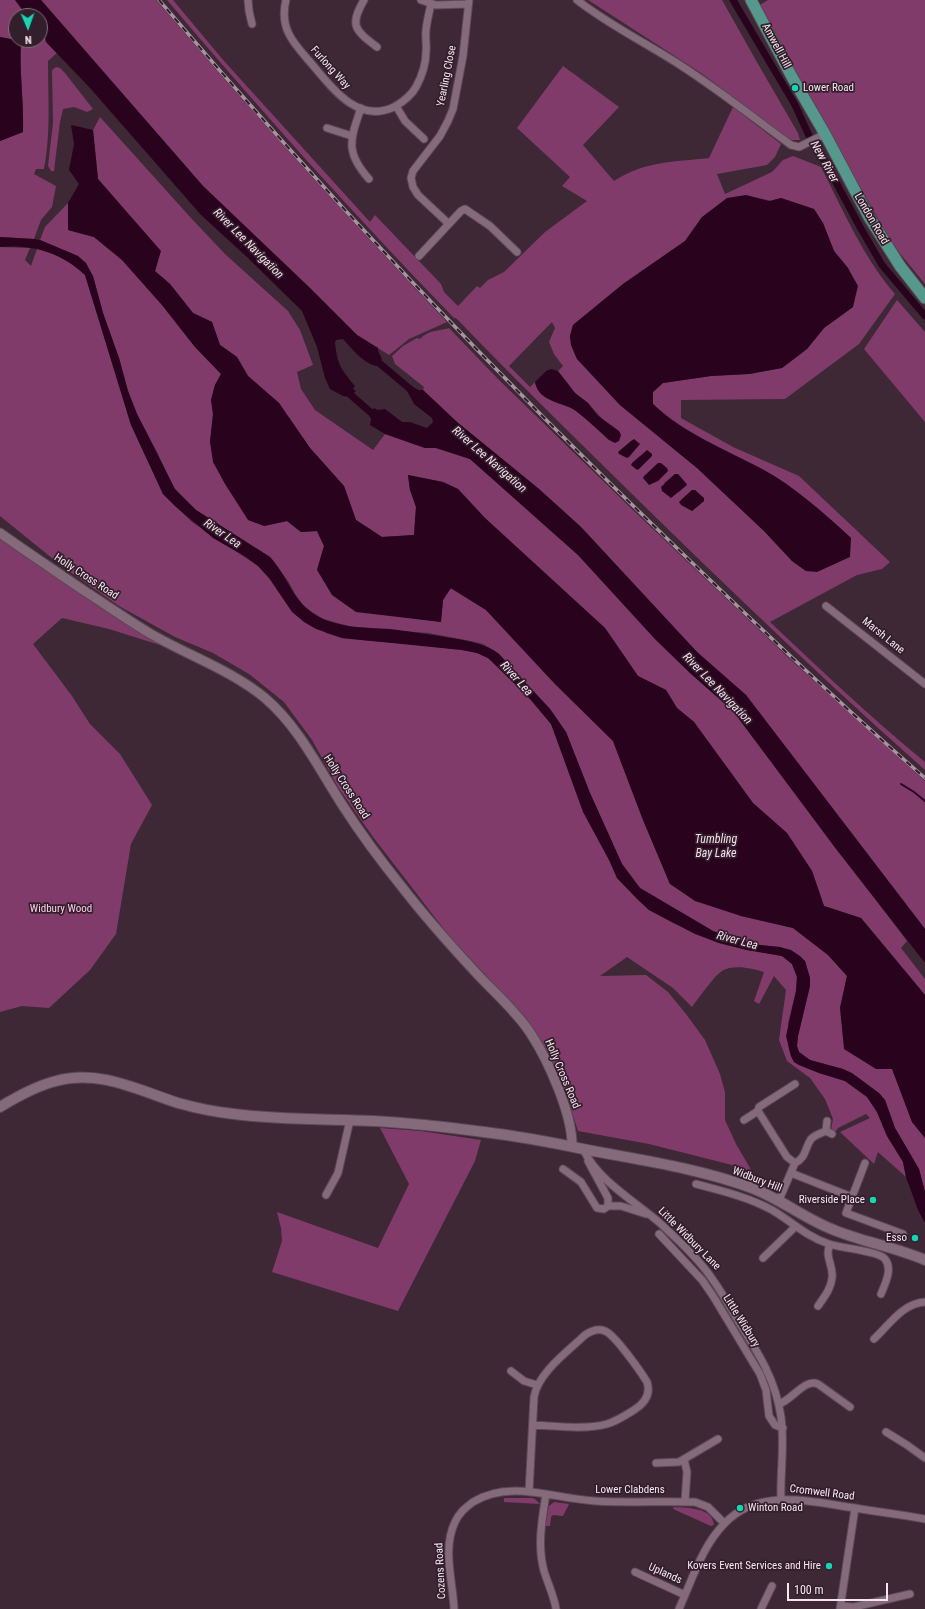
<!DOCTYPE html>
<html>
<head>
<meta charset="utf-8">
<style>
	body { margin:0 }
	#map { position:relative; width:925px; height:1609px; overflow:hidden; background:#3e2836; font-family:"Roboto Condensed",sans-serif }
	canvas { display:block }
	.north { position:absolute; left:8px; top:8px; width:40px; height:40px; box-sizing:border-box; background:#331e2c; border:1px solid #806e7a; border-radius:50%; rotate:178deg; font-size:11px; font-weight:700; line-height:16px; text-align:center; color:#f4e6ee }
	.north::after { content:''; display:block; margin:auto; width:14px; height:18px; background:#16d5b3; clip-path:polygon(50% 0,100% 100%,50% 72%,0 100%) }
	.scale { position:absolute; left:787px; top:1583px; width:101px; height:18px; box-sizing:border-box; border:2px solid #f4e6ee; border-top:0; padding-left:5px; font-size:12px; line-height:14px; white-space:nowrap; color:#f4e6ee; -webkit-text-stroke:3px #331e2c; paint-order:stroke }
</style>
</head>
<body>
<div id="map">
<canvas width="925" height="1609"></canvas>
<div class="north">N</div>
<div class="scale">100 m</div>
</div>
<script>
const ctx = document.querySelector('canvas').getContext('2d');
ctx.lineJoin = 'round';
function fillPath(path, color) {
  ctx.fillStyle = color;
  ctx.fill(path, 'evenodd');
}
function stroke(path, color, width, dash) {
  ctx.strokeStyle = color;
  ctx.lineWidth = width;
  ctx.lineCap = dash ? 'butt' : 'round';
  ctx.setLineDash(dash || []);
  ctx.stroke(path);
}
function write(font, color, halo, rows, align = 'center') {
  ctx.font = font + ' "Roboto Condensed",sans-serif';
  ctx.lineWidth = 3.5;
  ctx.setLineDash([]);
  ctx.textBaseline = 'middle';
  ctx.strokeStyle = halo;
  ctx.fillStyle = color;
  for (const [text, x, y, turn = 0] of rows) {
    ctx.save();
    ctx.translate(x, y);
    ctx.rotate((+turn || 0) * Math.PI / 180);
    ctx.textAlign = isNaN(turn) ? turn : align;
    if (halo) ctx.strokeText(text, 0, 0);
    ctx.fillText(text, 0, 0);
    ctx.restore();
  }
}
const green = new Path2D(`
	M0 0H15L27 16H16V40H40V26L43 27 46 42 57 53 48 61C48 98 51 132 44 169H36L34 174 56 186 52 207 41 220 34 239 0 237V141L23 132C24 101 19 71 21 41L0 37Z
	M41 0H156C250 110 347 217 447 322L409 339 389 355 357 335 310 288 203 186Z
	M167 0H173L224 61 370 222 375 215 441 284 444 292 458 306 477 286 480 288 488 280 504 272 545 232 587 201 562 186 570 177 517 128 563 66 619 107 583 145 614 181C645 161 673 162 709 158L733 107 781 144 775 157 767 165 717 174 725 194 772 172 783 160 793 156 821 167C843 210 863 257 895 294L859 344 785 399 681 400V418L733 447 799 476 890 562 882 569 857 575 770 622C821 670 871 718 925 762V770C803 662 687 548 571 434 532 395 493 357 456 318H454C355 216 259 109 167 0ZM781 198 814 209 823 223 834 251 848 268 853 307 824 328 807 349 782 368 749 374 711 376 663 383 653 392V404C684 433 725 449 762 469 795 487 824 513 851 538L806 571 792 561 764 531 697 468 620 405 577 359 571 345 570 336 573 325 623 284 685 241 702 217ZM552 322 555 328 549 342 554 354 563 366 558 371 575 393 588 403 604 421 609 440C598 430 588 420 576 411 564 402 539 403 535 382L530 387 509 366ZM675 474H678L687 484 679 492 664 483ZM692 490H695L704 501 692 511 681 500Z
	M588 0H722L758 64 798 133 800 140H792L788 138 701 73Z
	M768 0H925V284L893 245 826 127 760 5Z
	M56 67 60 68 65 73 93 109 87 112 74 107 63 109 60 122 54 171H51L48 166 53 123 52 70Z
	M100 117 191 218 225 254 288 311 300 330 313 365 297 372 301 389 315 410 373 450 385 434 425 448H436L470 459 578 555 655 639 690 673 733 711 907 941 901 948 925 979V995L861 918 824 906 812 871 787 833 753 803 694 722 677 708 666 690 638 676 605 628 485 518 458 489 443 482 408 475 410 490 416 507 414 535 382 537 356 520 344 486 310 448 279 403 248 376 237 357 220 345 212 322 193 313 170 284 155 271 160 251 98 179 93 130Z
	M68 203V230L94 237 122 260 162 305 195 347 221 374 215 385 211 400 213 414 210 442 264 526 287 521 301 532 317 531 324 546 317 570 405 617 441 622 443 600 450 588 486 610 555 684 613 741 643 820 670 884 741 916 793 928 828 955 847 976 840 1008 892 1068 912 1122 925 1138V1192L919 1169 895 1128 885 1100 879 1093 843 1069 810 1060 799 1052 797 1046 798 1036 810 986V978L805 961 780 947 760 945 729 937 713 931 640 888 622 864 590 793 566 732 550 709 499 654 483 644 471 641 428 633 352 627 323 619 312 612 303 605 295 594 288 581 270 557 196 510 184 500 175 489 168 476 157 452 137 414 128 391 119 358 103 313 93 276 78 256 40 240 45 227Z
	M0 247 30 248 25 260 31 266 37 249C56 254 71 261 85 275L131 425 163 494 192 522 258 566 269 578 326 633 342 638 360 640 408 644 462 650 477 653 488 658 496 664 530 699 551 724 617 878 649 910 673 923 719 943 747 950 782 956 792 964 797 977 796 991 788 1023V1046L791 1056 794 1062 799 1065 819 1073 845 1081 867 1097 877 1112 887 1136 903 1162 906 1177 878 1152 874 1164 840 1132 870 1118 866 1114 838 1128 836 1131 831 1130 833 1119 825 1099 810 1078 787 1061 779 1040 786 990 774 976 759 1004 754 1001 764 972C752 968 733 964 722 971 714 976 698 999 692 1007L673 988 627 957 600 976 646 975 668 992 686 1014 705 1040 720 1074 725 1092V1120L736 1144 753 1173 740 1167 649 1144 578 1131 563 1085 540 1039 523 1015 450 937 373 837 338 787 312 740 284 702 249 674 213 653 175 637 119 606 63 567 0 516Z
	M897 300 925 332V422L864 349Z
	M449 328 498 379 633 510 792 661 925 781V929L746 695 697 652 581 527 539 489 457 422 423 390 424 387 395 364 392 356 403 346 417 338 420 339C428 330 439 331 449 328Z
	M0 536 91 599 163 646 109 629 62 618 33 644 72 696 90 724 120 754 152 805 131 844 116 934 90 970 49 1008 22 1006 0 1012Z
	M380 1128 421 1131 481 1140 475 1161 398 1311 272 1272 282 1241 281 1228 277 1212 378 1248 409 1184Z
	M504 1498H532L535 1499 540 1504 504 1502Z
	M554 1502 569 1504 563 1516 553 1515 551 1517 550 1526H545L549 1506Z
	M674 1507C688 1508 712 1507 714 1525L711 1526 673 1509Z`);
const water = new Path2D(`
	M15 0H41L203 186 310 288 357 335 378 348V351L382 359 376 366C362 362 353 350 343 339L336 340 335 342C337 364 341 369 355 386L353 389 356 391 350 397 343 396 330 389 325 378 317 347 302 311 249 259 201 215 90 88 46 42 43 27 40 26V16H27Z
	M0 37 21 41C19 71 24 101 23 132L0 141Z
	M71 125 93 130 98 179 161 251 155 271 170 284 193 313 212 322 220 345 237 357 248 376 279 403 310 448 344 486 356 520 382 537 414 535 416 507 410 490 408 475 443 482 458 489 485 518 605 628 638 676 666 690 677 708 694 722 753 803 787 833 812 871 824 906 861 918 925 995V1138L912 1122 892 1069H876L844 1049 840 1008 847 976 828 955 793 928 741 916 695 901 670 884 643 820 613 741 555 684 486 610 451 588 443 600 441 622 356 612 332 595 317 570 324 546 317 531 301 532 287 521 264 526 248 520 225 484 213 462 210 442 213 414 211 400 215 385 221 374 195 347 162 305 122 260 94 237 68 230V203L79 184 69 170 74 144Z
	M746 195 770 201 781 198 814 209 823 223 834 251 848 268 858 286 853 307 824 328 807 349 782 368 749 374 711 376 663 383 653 392V404C682 433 726 450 762 469 795 487 824 513 851 538L850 557 817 572 806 571 792 561 764 531 697 468 620 405 577 359 571 345 570 336 573 325 623 284 685 241 702 217 727 198Z
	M0 237 34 239 40 240 78 256 86 263 93 276 103 313 119 358 128 391 137 414 175 489 196 510 270 557C286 574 292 598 311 612 335 629 364 627 390 629 413 632 435 635 457 639 472 642 486 644 499 654L550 709 566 732 590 793 622 864 640 888 713 931 729 937 760 945 780 947 791 950 800 956 805 961 810 978V986L798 1036 797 1046 799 1052 810 1060 843 1069 852 1073 879 1093 885 1100 895 1128 919 1169 925 1192V1223L918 1210 906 1177 903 1162 887 1136 877 1112 867 1097 845 1081 819 1073 799 1065 794 1062 791 1056 786 1036 796 991 797 977 792 964 782 956 747 950 719 943 695 934 649 910 637 899 617 878 610 862 583 812 551 724 530 699 488 658 477 653 462 650 342 638 316 629 304 622 292 612 269 578 258 566 246 557 213 538 176 507 163 494 131 425 85 275C61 252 32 244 0 247Z
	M551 369 558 371 575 393 588 403 597 415 619 431 621 435 619 441 615 443 609 440C598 430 588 420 576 411 565 402 539 403 535 382L546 371Z
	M410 386 419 390H423L457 422 539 489 581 527 697 652 746 695 925 929V963L836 849 733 711 690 673 655 639 578 555 470 459 436 448H425L385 434 370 425 371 419 368 413 374 408 378 410 385 409 402 422H410L427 428 433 422 432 418 414 404 406 389Z
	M634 439 640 444 629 457 627 458 619 454 618 452 631 441Z
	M647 450 652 454V456L639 469 637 470 631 465 632 463Z
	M658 463H661L667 468 668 471 658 481 649 485 643 478 644 476Z
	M675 474H678L687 485 671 498 662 491 661 487Z
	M692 490H695L704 498V501L692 511 681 505 679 502Z`);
const stream = new Path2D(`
	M901 784 914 792 925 801`);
const canal = new Path2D(`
	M733 0 795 105 811 140 825 162 860 227 882 265 925 316
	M372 357 416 394
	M345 390 376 417`);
const minor = new Path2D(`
	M248 0 249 11 252 24
	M286 0C278 32 298 47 316 69 335 92 360 123 394 107 403 102 411 96 416 87 422 76 426 63 426 52 427 45 425 38 426 30 427 21 429 13 431 4
	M364 0C349 26 355 30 377 47
	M421 0 436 5 468 4
	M577 0C609 25 646 43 680 65 719 90 754 118 791 145L799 147 825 134
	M396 106 405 121 424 139
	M361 108C350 140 345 152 369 179
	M327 128 352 136
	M449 224 418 195 413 187 411 178 413 171 440 136 448 121 453 109 463 56 469 0
	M419 256 461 211 465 209 490 226 517 252
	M826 606 925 684
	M758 1111 787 1157 795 1163
	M744 1120 758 1111 759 1107 795 1084
	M827 1121 826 1131 832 1134
	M583 1149C599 1182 635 1201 661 1224 679 1241 699 1259 713 1280 723 1294 731 1309 740 1324 759 1354 776 1381 781 1417 785 1444 780 1472 781 1499
	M588 1161 608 1198V1206H621L646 1214
	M865 1163 846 1213 903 1234
	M563 1169 581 1182 597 1208 604 1209 608 1206
	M791 1173 852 1197
	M696 1184C722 1191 748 1197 772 1210 791 1221 807 1237 829 1244 840 1248 879 1251 885 1259 893 1269 885 1284 881 1294
	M326 1195 338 1173 350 1120
	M779 1200 795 1163C807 1157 804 1149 811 1139 815 1135 821 1133 826 1131
	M659 1234 702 1280 713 1296 760 1374 766 1390 769 1416 775 1425 783 1428
	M763 1258 795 1227
	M818 1306C824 1297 831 1289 832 1278 834 1266 824 1256 830 1245
	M874 1339C889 1325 903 1303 925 1302
	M511 1371 524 1381 537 1385
	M779 1404C792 1400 805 1378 818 1384L850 1407
	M886 1432 907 1445 925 1458
	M684 1459 687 1472 685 1501
	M656 1463 679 1462 718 1439
	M529 1492 534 1397C538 1373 567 1352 585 1335 591 1331 598 1328 605 1331 615 1335 641 1372 647 1382 651 1394 645 1403 634 1410 626 1415 617 1421 607 1424 586 1430 555 1426 533 1425
	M546 1494C542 1520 537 1545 544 1571 548 1584 554 1596 556 1609
	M635 1572 685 1595
	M841 1606 854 1607 910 1594
	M454 1609C453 1581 442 1549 455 1522 459 1513 465 1508 473 1502 510 1479 555 1499 595 1501 628 1503 662 1501 695 1502L708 1507 724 1523
	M679 1609C692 1580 702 1546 725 1523 760 1487 812 1502 855 1508 879 1512 902 1515 925 1519
	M761 1609 772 1586
	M840 1609 855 1508`);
const tertiary = new Path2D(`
	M0 533C28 553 57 572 86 592 108 606 129 621 151 634 189 656 231 670 265 698 299 727 319 769 343 806 361 834 381 861 402 887 426 918 452 947 479 976 496 994 517 1012 531 1034 548 1060 573 1115 572 1147`);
const secondary = new Path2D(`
	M0 1107C18 1096 36 1086 56 1081 99 1069 138 1090 178 1103 196 1108 215 1112 234 1114 280 1120 327 1119 374 1121 410 1123 447 1127 484 1132 517 1136 550 1142 583 1149 640 1160 698 1168 752 1188 781 1199 805 1219 834 1230 863 1242 895 1247 925 1260`);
const primary = new Path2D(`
	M751 0 792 77 825 134 869 217 900 266 925 298`);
const rail = new Path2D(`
	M159 0C324 194 499 378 683 554 762 630 842 706 925 778`);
const markers = [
	[795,88,4,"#16d5b3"],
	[873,1200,4,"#16d5b3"],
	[915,1238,4,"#16d5b3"],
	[740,1508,4,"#16d5b3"],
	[829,1566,4,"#16d5b3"]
];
const streetNames = [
	["Amwell Hill",776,46,62],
	["Furlong Way",330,68,48],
	["Yearling Close",447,76,-79],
	["London Road",871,219,60],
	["Holly Cross Road",86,577,33],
	["Marsh Lane",883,636,39],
	["Holly Cross Road",346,787,57],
	["Holly Cross Road",562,1074,67],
	["Widbury Hill",757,1180,21],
	["Little Widbury Lane",689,1239,45],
	["Little Widbury",741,1321,58],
	["Lower Clabdens",630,1490],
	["Cromwell Road",822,1493,7],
	["Cozens Road",441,1571,-93],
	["Uplands",665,1574,24]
];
const poiNames = [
	["Lower Road",803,88,"left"],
	["Riverside Place",865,1200],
	["Esso",907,1238],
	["Winton Road",748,1508,"left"],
	["Kovers Event Services and Hire",821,1566]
];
const parkNames = [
	["Widbury Wood",61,909]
];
const waterNames = [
	["New River",824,162,61],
	["River Lee Navigation",248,244,45],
	["River Lee Navigation",489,460,41],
	["River Lea",222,534,34],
	["River Lea",516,679,48],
	["River Lee Navigation",717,689,46],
	["Tumbling",716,840],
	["Bay Lake",716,854],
	["River Lea",737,941,15]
];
fillPath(green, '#803b6a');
fillPath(water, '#29031e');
stroke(stream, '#29031e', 2);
stroke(canal, '#29031e', 7);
stroke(minor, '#5a4853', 9);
stroke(tertiary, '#5a4853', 11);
stroke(secondary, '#5a4853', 12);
stroke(primary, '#5a4853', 13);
stroke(minor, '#846a7a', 7);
stroke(tertiary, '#846a7a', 9);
stroke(secondary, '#846a7a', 10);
stroke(primary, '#56988e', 11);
stroke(rail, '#a5939e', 3.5);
stroke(rail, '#331e2c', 2, [6]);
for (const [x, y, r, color] of markers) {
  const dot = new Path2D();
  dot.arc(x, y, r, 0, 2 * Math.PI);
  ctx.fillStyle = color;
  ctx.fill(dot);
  stroke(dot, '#331e2c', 1.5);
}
write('11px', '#f4e6ee', '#331e2c', streetNames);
write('11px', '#f4e6ee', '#331e2c', poiNames, 'right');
write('11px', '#fccfea', '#331e2c', parkNames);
write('italic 12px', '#f4ddea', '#331e2c', waterNames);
</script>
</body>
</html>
